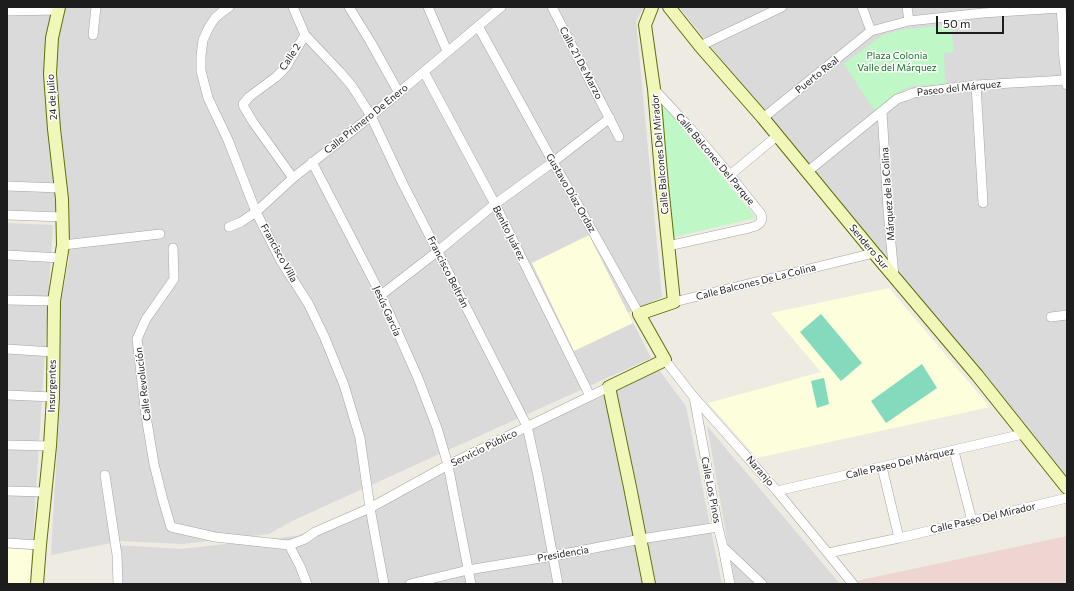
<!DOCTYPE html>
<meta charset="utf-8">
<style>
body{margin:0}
#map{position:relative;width:1074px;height:591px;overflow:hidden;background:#eeebe3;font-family:Commissioner,sans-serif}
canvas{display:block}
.frame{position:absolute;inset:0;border:8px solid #1d1d1d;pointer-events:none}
.scale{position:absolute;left:936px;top:16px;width:68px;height:18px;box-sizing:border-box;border:2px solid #1d1d1d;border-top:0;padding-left:5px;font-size:12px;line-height:14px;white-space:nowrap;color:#1d1d1d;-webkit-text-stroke:3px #fff;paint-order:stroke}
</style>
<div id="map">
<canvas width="1074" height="591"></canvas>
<div class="frame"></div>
<div class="scale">50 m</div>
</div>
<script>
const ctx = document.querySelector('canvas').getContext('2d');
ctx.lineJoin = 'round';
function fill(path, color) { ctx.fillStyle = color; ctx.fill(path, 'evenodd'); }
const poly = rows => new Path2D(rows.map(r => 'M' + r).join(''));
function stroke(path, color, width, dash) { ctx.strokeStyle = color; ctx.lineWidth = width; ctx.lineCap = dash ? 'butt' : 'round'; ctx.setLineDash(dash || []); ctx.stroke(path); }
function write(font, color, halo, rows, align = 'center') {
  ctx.font = font + ' Commissioner,sans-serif'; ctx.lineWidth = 3; ctx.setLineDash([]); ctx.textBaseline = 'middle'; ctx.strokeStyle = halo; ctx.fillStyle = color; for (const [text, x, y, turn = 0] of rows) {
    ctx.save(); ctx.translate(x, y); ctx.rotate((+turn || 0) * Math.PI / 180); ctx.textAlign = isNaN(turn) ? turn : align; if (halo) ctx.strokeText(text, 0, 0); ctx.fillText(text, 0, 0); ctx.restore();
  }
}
const residential = poly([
 [7,7,644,7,636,21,662,297,628,313,651,358,292,521,269,534,182,544,121,541,51,555,59,414,59,311,69,259,68,212,7,210],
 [679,7,1067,7,1067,490,1025,438],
 [7,223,53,225,30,584,7,584],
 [659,370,686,406,722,584,120,584,118,545,181,549,297,536],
 [707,426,840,584,735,584]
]);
const commercial = poly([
 [1067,536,1067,584,858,584,856,581]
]);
const education = poly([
 [589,235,633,323,574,351,532,263],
 [889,288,990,407,757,458,708,403,821,372,771,313],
 [7,548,32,550,30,584,7,584]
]);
const park = poly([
 [951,25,954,52,944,53,945,85,912,86,899,92,883,105,874,110,844,64,881,36,898,30],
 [662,103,756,218,674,237]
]);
const pitch = poly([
 [821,314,862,363,841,381,800,332],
 [922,364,937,388,886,423,871,401],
 [824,378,829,404,817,408,811,381]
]);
const street = poly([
 [229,7,222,12,215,18,209,27,203,40,201,56,201,71,208,98,228,140,256,212,281,261,308,303,324,336,344,385,360,438,370,508,384,584],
 [349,7,370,41,399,93],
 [428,7,447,51],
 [552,7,619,137],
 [862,7,871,31],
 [907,7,909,21],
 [1061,7,1063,35,1063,50,1067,85],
 [7,11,59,10],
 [478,26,553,162,578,205,639,314],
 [93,35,96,7],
 [305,35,340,72,352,86,371,116,403,184,527,426,538,476,558,584],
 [700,46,782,7],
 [424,72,495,204,590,396],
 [976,85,983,203],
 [654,89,690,128,730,175,761,214,762,219,760,223,756,226,749,228,668,246],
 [882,111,888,210,894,277],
 [763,118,871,31,909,21,983,13,1061,8],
 [312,162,381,295,418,378,437,428,448,465,471,584],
 [807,172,897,99,906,96,913,93,976,85,1066,80],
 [730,175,777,136],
 [293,178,253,122,244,107,243,104,249,97,276,77,286,67,305,35,293,7],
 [7,186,60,188],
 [7,215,63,217],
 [229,227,241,222,256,212,293,178,371,116,501,7],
 [63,245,160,234],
 [173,248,174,279,146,319,137,339,146,416,154,464,163,500,171,527,215,537,289,545],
 [7,255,61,258],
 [381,295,438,251,495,204,553,162,610,118],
 [7,300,54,301],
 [674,302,874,253],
 [1051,317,1067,315],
 [7,349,53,352],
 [665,360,693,396,777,491,853,584],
 [7,395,53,397],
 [694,397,718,527,723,547,730,584],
 [7,445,50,446],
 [954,451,972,521],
 [882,467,899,538],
 [105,475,117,555,118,584],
 [7,491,45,492],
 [777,491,1023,434],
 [7,543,40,545],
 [723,547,762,584],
 [828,553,899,538,1067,498],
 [307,584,300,566,289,545,305,539,315,532,370,508,448,465,609,387],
 [410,584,468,570,553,556,641,539,718,527]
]);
const secondary = poly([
 [669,7,700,46,763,118,874,253,977,375,1067,488],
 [37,584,40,545,50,446,53,397,54,301,63,245,62,199,54,129,50,74,52,38,59,7],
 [649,584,630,487,609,387,665,360,639,314,674,302,662,185,654,89,645,25,652,7]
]);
const parkNames = [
 ["Plaza Colonia",897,56],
 ["Valle del Márquez",897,68]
];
const streetNames = [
 ["Calle 2",290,57,-56],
 ["Calle 21 De Marzo",581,63,62],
 ["Puerto Real",817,75,-39],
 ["Paseo del Márquez",959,88,-6],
 ["24 de Julio",52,97,-94],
 ["Calle Primero De Enero",366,119,-39],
 ["Calle Balcones Del Mirador",660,154,-95],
 ["Calle Balcones Del Parque",715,159,50],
 ["Gustavo Díaz Ordaz",571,193,60],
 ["Márquez de la Colina",888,194,-94],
 ["Benito Juárez",509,233,63],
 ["Sendero Sur",869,247,50],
 ["Francisco Villa",279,253,61],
 ["Francisco Beltrán",448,272,63],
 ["Calle Balcones De La Colina",756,282,-14],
 ["Jesús García",387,311,66],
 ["Calle Revolución",143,384,-97],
 ["Insurgentes",52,386,-89],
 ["Servicio Público",484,448,-26],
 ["Calle Paseo Del Márquez",900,463,-13],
 ["Naranjo",760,471,49],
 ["Calle Los Pinos",711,490,79],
 ["Calle Paseo Del Mirador",983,518,-13],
 ["Presidencia",563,554,-10]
];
fill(residential, '#dbdada');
fill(commercial, '#eed5d2');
fill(education, '#fcfedc');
fill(park, '#c0f7c7');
fill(pitch, '#83dabd');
stroke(street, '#a4a4a4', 10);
stroke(secondary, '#5f6f09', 14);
stroke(street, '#fff', 9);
stroke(secondary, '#f1f7b8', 12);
write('10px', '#0f761d', '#fff', parkNames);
write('10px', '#1d1d1d', '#fff', streetNames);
</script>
